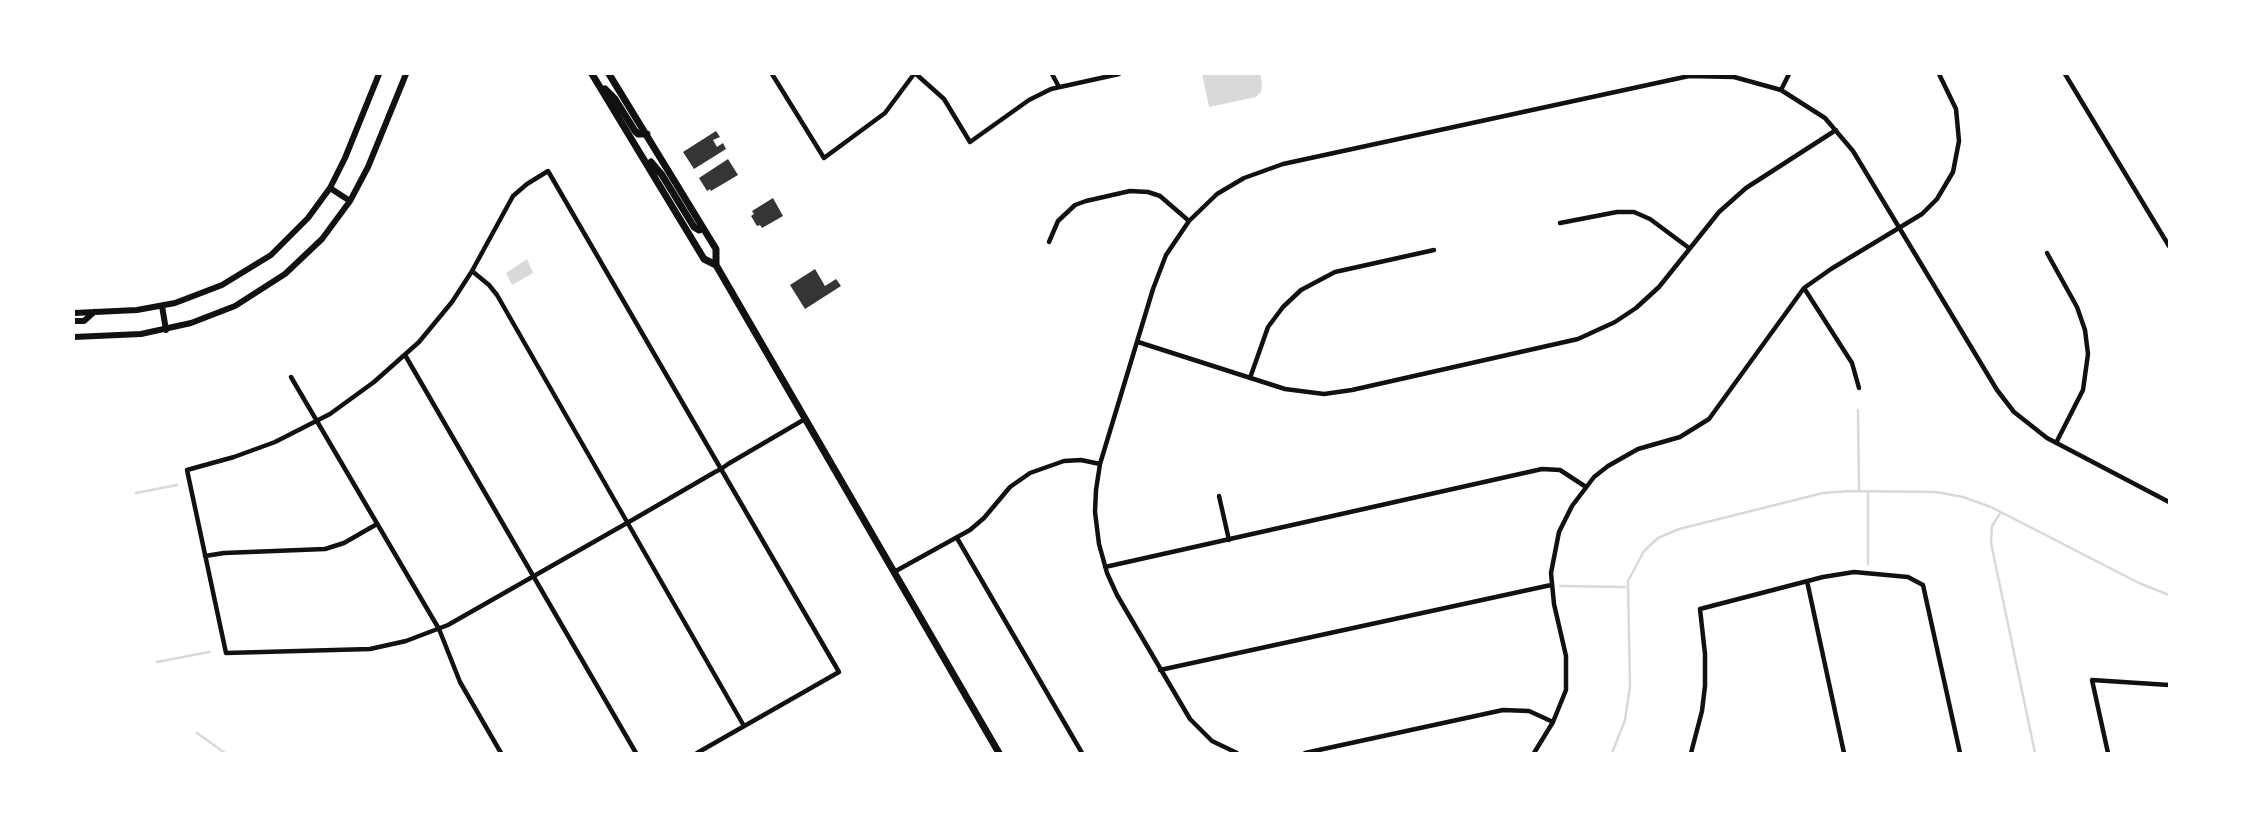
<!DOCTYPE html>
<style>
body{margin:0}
#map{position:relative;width:2243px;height:827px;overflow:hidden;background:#fff;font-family:Literata,serif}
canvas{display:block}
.frame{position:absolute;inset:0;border:75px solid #fff;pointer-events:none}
</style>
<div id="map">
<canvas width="2243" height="827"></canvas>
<div class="frame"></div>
</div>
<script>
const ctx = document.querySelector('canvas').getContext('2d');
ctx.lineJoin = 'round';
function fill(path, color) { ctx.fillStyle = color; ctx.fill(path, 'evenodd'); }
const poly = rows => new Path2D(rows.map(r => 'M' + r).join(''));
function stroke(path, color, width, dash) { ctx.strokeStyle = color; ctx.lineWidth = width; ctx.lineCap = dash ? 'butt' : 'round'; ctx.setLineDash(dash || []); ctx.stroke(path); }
const water = poly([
 [1202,74,1260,74,1262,84,1261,92,1256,97,1209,107],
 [527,259,533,273,512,285,506,273]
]);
const stream = poly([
 [1858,410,1859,491],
 [1868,491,1868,564],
 [136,493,177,485],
 [2001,512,1992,526,1991,543,2035,753],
 [1560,586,1625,587],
 [157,662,209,652],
 [197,733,225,753],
 [1612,753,1625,720,1630,686,1628,581,1644,551,1658,538,1679,529,1823,493,1851,491,1936,492,1963,497,1991,507,2139,583,2169,595]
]);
const building = poly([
 [716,131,720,137,713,140,717,147,723,143,726,149,694,169,683,152],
 [728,159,738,175,711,191,710,189,707,191,699,178],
 [773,198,783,216,762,228,760,225,757,226,751,216,754,214,752,211],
 [815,269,825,286,836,279,841,286,805,309,790,285]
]);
const minor = poly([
 [772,74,824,158,885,113,914,74],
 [916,74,944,99,970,142,1029,100,1051,89,1119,74],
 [1052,74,1059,87],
 [2065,74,2169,246],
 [1781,90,1789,74],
 [1560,223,1617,212,1634,212,1650,219,1689,248],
 [1049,242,1058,221,1075,205,1086,201,1130,191,1148,192,1160,196,1189,221],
 [2047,253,2077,307,2085,330,2088,354,2083,390,2056,443],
 [472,271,489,285,497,295,744,726],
 [1804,288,1852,363,1859,388],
 [1138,342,1285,389,1324,394,1352,390,1578,339,1615,322,1636,308,1659,287,1719,212,1746,188,1836,130],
 [405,355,636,753],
 [291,377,439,629,460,682,501,753],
 [1250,378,1268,327,1283,307,1301,290,1335,272,1434,250],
 [1219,496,1229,540],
 [957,538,1082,753],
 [205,556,224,553,325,549,344,543,377,524],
 [1105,567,1542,469,1560,470,1586,487],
 [894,572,970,530,984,518,1010,487,1030,473,1064,461,1081,460,1100,464],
 [1807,581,1844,753],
 [1160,670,1551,585],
 [697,753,839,672,721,469,548,171,527,184,513,196,472,271,452,302,419,342,374,382,330,414,275,442,234,457,187,470,226,653,370,649,406,641,448,625,634,519,715,472,721,469,728,464,805,419],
 [1237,753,1212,741,1190,719,1117,595,1107,573,1099,544,1095,512,1096,490,1100,464,1153,289,1166,255,1189,221,1217,194,1244,178,1283,164,1689,76,1734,77,1781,90,1825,118,1853,151,1997,390,2014,412,2047,438,2169,502],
 [1305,753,1503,710,1529,711,1553,722],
 [1534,753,1553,722,1566,690,1566,656,1554,604,1551,573,1559,532,1572,506,1594,477,1608,466,1638,449,1680,437,1709,419,1804,288,1831,269,1922,214,1937,199,1953,172,1959,141,1956,109,1939,74],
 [1691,753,1702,711,1705,686,1705,654,1700,609,1823,577,1854,572,1908,577,1923,585,1960,753],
 [2108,753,2092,680,2169,685]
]);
const secondary = poly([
 [330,188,350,201],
 [162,306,166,330],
 [74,313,137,310,175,303,222,285,271,255,308,218,330,188,345,158,379,74],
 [74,321,84,321,94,312],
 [74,337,141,334,191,323,235,306,285,274,322,239,350,201,368,167,406,74]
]);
const primary = poly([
 [592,74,704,259,716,265],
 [609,74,716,249,716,265,999,753],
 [605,89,615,99,635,131,638,134,647,134],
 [651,162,662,175,694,227,699,230,703,228]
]);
fill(water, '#d9d9d9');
stroke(stream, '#d9d9d9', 2.5);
fill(building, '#353535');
stroke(minor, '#111', 4.5);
stroke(secondary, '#111', 6);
stroke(primary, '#111', 7);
</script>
